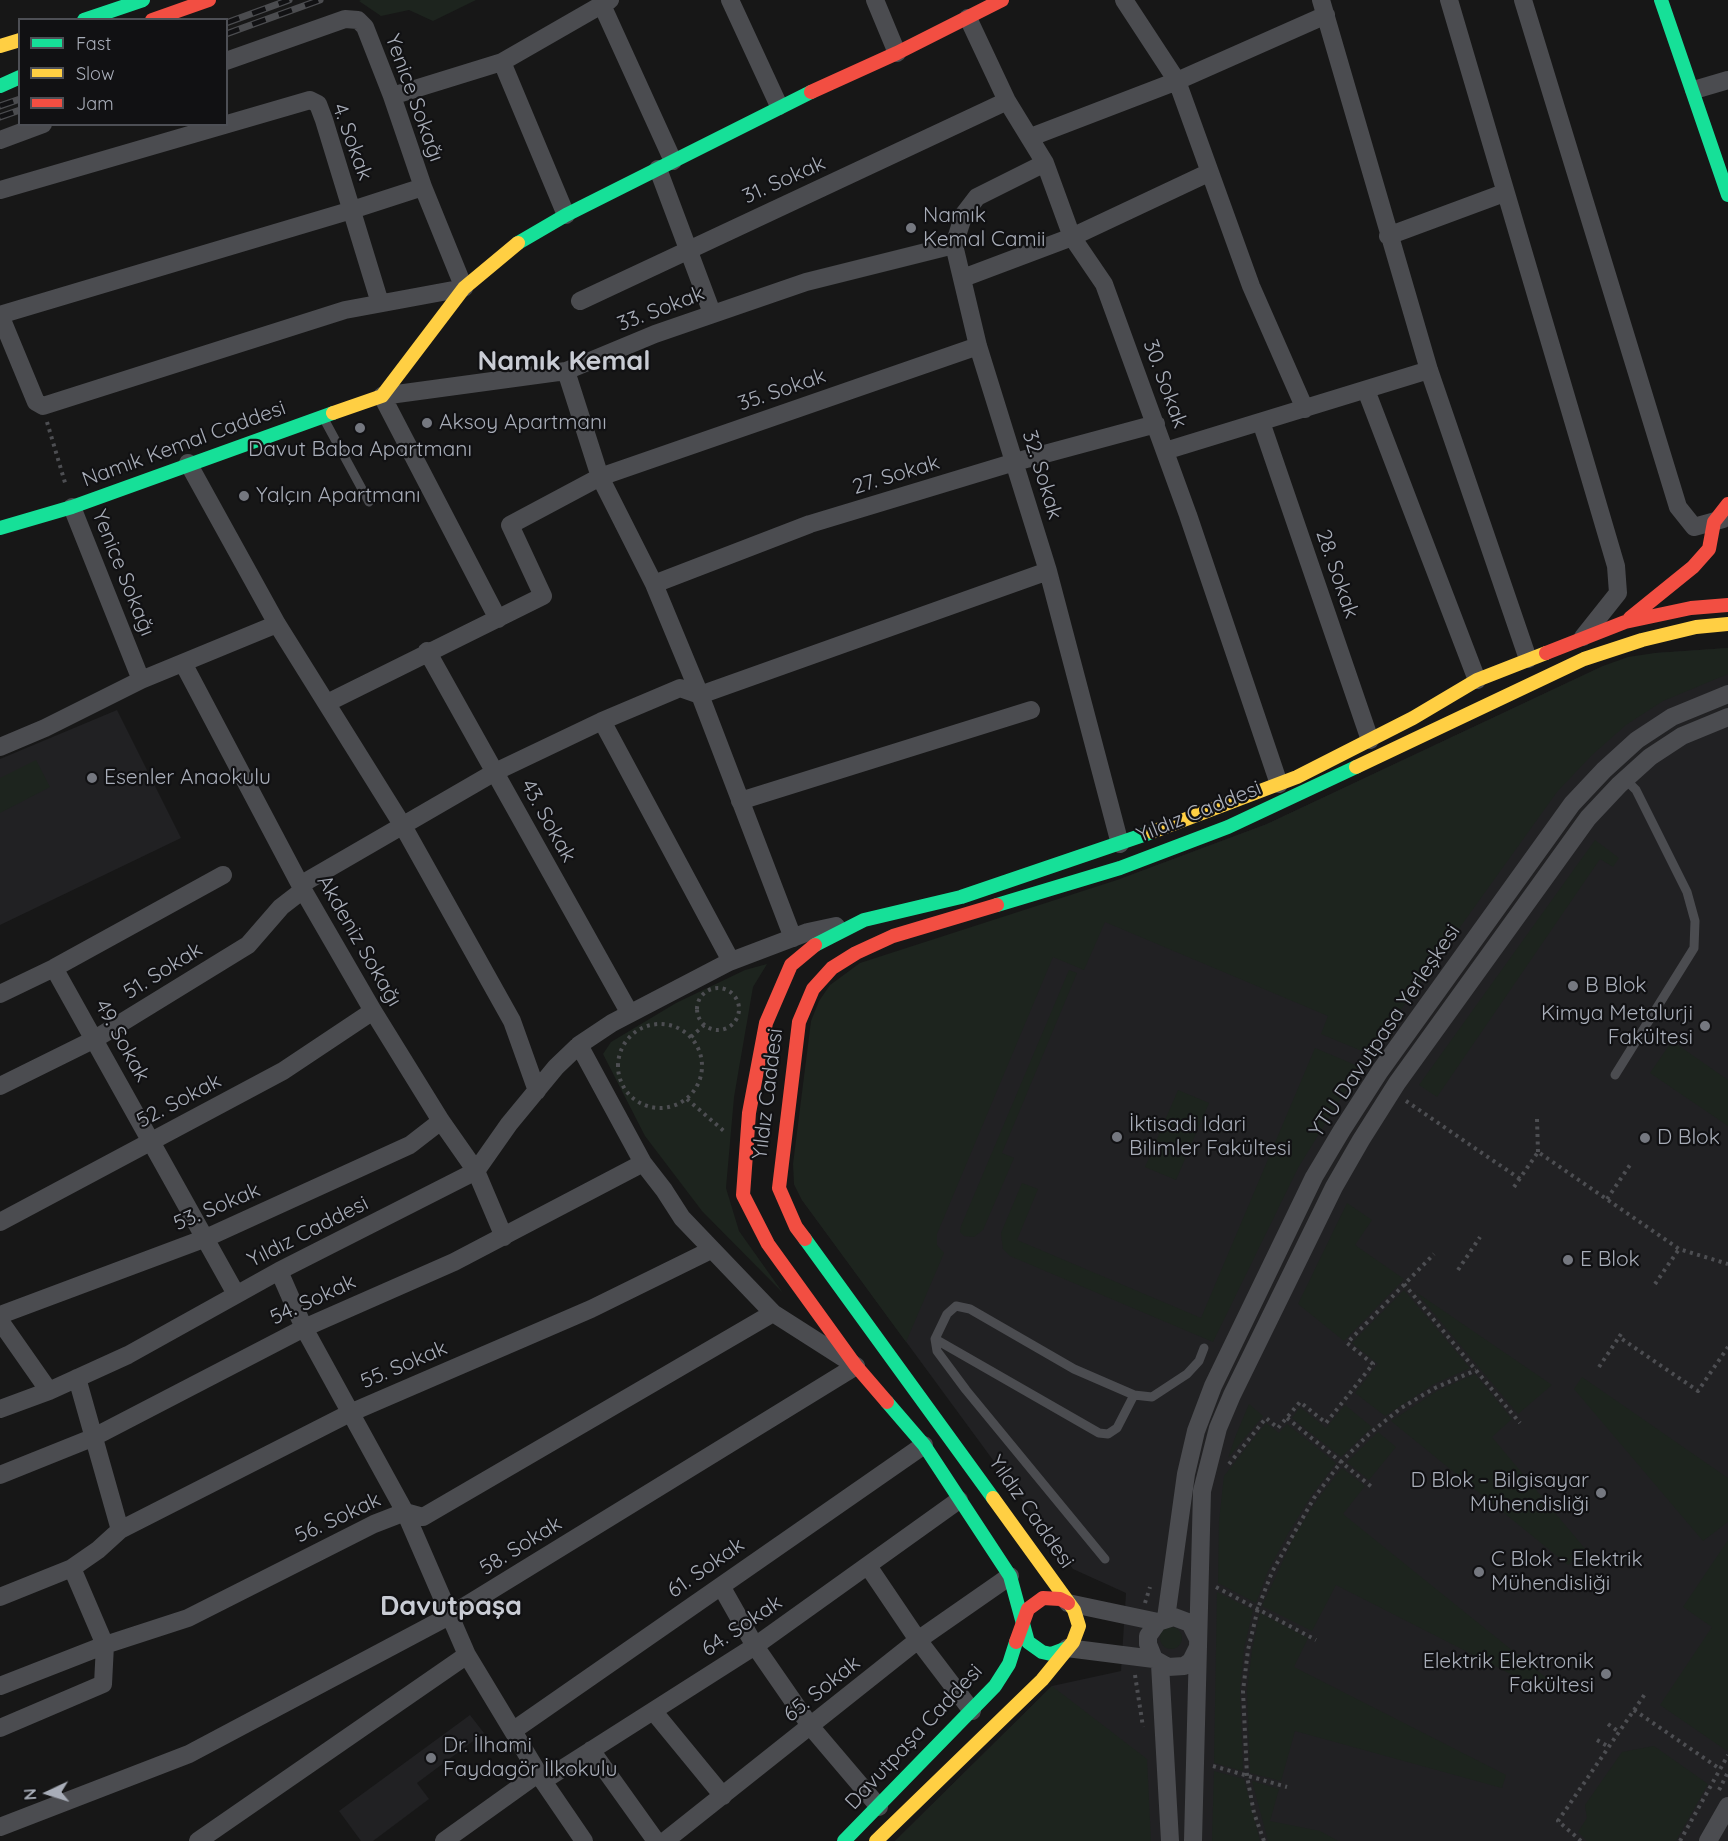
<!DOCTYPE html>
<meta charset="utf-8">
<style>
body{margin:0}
#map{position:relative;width:1728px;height:1841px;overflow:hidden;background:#171717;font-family:Quicksand,sans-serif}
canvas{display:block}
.legend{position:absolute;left:18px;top:18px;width:210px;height:108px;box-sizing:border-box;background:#111113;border:2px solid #4d4f55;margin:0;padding:8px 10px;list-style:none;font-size:18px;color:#a8adb8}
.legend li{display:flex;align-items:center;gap:12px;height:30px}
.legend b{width:30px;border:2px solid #4d4f55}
.north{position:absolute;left:18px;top:1763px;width:60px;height:60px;-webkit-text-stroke:4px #111113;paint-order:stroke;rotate:266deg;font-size:16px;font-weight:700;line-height:24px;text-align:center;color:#a8adb8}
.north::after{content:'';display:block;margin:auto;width:21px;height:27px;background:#a8adb8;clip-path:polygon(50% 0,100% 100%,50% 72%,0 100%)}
</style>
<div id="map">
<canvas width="1728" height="1841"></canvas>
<ul class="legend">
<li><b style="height:8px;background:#16e098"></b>Fast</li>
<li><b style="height:8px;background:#ffcf43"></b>Slow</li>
<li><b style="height:8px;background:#f24e42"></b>Jam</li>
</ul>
<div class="north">N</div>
</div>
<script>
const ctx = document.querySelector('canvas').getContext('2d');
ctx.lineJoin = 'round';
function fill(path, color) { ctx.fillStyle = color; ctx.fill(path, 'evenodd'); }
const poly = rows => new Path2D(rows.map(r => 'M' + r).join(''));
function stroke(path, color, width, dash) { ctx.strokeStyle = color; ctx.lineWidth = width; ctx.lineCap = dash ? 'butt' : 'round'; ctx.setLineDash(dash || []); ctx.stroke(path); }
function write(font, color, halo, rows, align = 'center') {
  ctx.font = font + ' Quicksand,sans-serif'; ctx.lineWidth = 4.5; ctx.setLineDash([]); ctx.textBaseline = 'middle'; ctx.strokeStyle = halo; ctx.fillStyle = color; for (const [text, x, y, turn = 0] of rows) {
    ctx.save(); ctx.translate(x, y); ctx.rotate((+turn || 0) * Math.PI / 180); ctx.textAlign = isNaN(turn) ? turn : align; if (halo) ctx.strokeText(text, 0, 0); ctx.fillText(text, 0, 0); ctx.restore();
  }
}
const built = poly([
 [1728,648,1728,1841,895,1841,1052,1686,1121,1671,1126,1593,1073,1569,802,1200,794,1184,1120,879,1267,824,1603,666,1655,653],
 [117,710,181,838,0,925,0,759],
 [470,1715,484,1733,417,1783,429,1799,373,1841,361,1841,339,1811]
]);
const green = poly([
 [361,0,476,0,433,21,409,10,381,16,359,1],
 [1728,648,1728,674,1663,701,1626,725,1591,756,1557,792,1369,1054,1321,1034,1328,1016,1105,922,1084,970,1053,957,937,1234,937,1245,944,1253,906,1342,802,1200,794,1184,793,1164,811,1021,819,1001,830,985,860,963,1120,879,1267,824,1603,666,1628,657,1655,653],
 [36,760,50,787,0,813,0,778],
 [1595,840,1619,858,1613,867,1600,859,1437,1097,1419,1085],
 [767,964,753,987,734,1097,726,1188,739,1231,783,1293,702,1211,645,1136,603,1054,611,1042,676,1003,745,970],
 [1069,970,1077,973,1002,1153,1014,1158,983,1230,974,1237,964,1236,960,1232,961,1226],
 [1672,1041,1728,1080,1728,1126,1650,1073],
 [1315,1048,1360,1067,1298,1168,1213,1342,1010,1256,1003,1249,1001,1233,1022,1183,1038,1189,1017,1240,1201,1318],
 [1178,1090,1209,1103,1176,1180,1145,1167],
 [1347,1203,1372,1220,1355,1245,1404,1279,1344,1341,1298,1304],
 [1404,1290,1470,1368,1434,1384,1385,1416,1355,1393,1378,1364,1352,1343],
 [1416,1292,1552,1385,1518,1414],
 [1475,1374,1512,1419,1492,1437,1586,1550,1568,1565,1391,1421,1437,1391],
 [1582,1377,1728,1478,1728,1522,1703,1541,1574,1389],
 [1249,1404,1263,1416,1228,1458,1236,1435],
 [1345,1405,1372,1427,1341,1457,1292,1418,1300,1407,1326,1428],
 [1266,1423,1279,1433,1287,1424,1336,1463,1311,1496,1289,1532,1268,1571,1256,1603,1218,1583,1219,1521,1224,1476],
 [1378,1432,1396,1447,1369,1480,1347,1462],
 [1342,1468,1365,1486,1343,1514,1554,1684,1548,1693,1336,1585,1312,1631,1262,1606,1295,1535,1317,1500],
 [1728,1540,1728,1748,1727,1751,1660,1705,1712,1627,1683,1607],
 [1217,1592,1253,1610,1244,1649,1240,1690,1243,1771,1214,1763],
 [1260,1613,1308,1638,1294,1667,1506,1775,1502,1788,1295,1731,1281,1781,1250,1773,1247,1691,1252,1650],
 '1160 1638a11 11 0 1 1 22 0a11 11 0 1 1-22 0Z',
 [1052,1686,1147,1759,1151,1841,895,1841],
 [1654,1746,1708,1784,1676,1841,1587,1841,1578,1832,1587,1818,1585,1805,1622,1752],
 [1214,1771,1244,1779,1260,1841,1212,1841],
 [1252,1781,1279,1789,1270,1821,1320,1831,1338,1841,1268,1841]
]);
const path = poly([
 [47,422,66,486],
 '697 1009a21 21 0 1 1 42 0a21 21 0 1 1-42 0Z',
 '618 1066a42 42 0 1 1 84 0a42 42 0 1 1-84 0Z',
 [691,1037,704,1025],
 [687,1099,725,1132],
 [1406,1101,1520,1179],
 [1537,1119,1538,1152],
 [1514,1187,1538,1152,1679,1249,1728,1264],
 [1607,1199,1630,1165],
 [1458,1270,1480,1237],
 [1404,1284,1520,1423],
 [1655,1284,1679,1249],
 [1621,1334,1619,1337,1698,1391,1728,1347],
 [1599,1367,1619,1337],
 [1287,1418,1373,1488],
 [1229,1464,1266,1418,1278,1428,1300,1402,1326,1423,1373,1364,1347,1343,1434,1254],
 [1216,1587,1316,1640],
 [1145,1603,1150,1587],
 [1135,1675,1143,1727],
 [1634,1710,1720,1769],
 [1608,1724,1619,1732],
 [1597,1740,1609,1747],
 [1213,1766,1287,1787],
 [1719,1790,1728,1772],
 [1264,1841,1254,1813,1247,1776,1243,1691,1248,1650,1258,1608,1272,1572,1314,1498,1341,1462,1369,1434,1401,1408,1435,1388,1476,1370],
 [1581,1841,1558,1821,1645,1694],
 [1680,1841,1728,1755]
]);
const lane = poly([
 [324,419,369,502],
 [1615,1075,1694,948,1695,921,1687,892,1636,790,1625,779],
 [935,1339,1099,1433,1108,1434,1117,1428,1134,1395],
 [1105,1559,966,1390,937,1351,935,1339,947,1314,956,1306,970,1309,1074,1369,1134,1395,1152,1397,1187,1374,1199,1361,1204,1348]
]);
const street = poly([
 [730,0,779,106],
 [875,0,897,53],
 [1124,0,1177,81,1251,286,1305,409],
 [1321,0,1429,370,1528,659],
 [1449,0,1616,566,1618,593,1583,637],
 [1523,0,1678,507,1694,527,1723,519],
 [602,5,673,161],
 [968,18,1007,101,1045,163,1072,237,1104,284,1188,515,1279,784],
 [502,62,566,215],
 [1694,90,1728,80],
 [392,96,502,62,610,0],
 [1031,137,1177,81,1326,15],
 [0,140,43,124],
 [1045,163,977,197,964,214,954,245,978,346,1048,571,1120,844],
 [658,169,712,313],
 [0,190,310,100,318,104,324,120,380,303],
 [1388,236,1504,193],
 [963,278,1072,237,1208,173],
 [580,301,1007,101],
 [0,315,36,402,43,406,345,310,464,288,423,187,392,96,365,27,358,20,345,19,226,61],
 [0,315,352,210,423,187],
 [566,371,600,477,654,584,700,695,793,938],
 [1366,390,1477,680],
 [1261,422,1370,740],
 [1165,451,1429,370],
 [188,463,277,624,403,826,512,1021,537,1091],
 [72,507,141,680],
 [654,584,810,524,1015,462,1156,424],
 [498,619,382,396,566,371,655,334,806,282,954,245],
 [427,651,629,1012],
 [183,663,303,890,373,1011,441,1121,476,1171,504,1237],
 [327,703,543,596,510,525,600,477,978,346],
 [602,721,731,961],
 [0,747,45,728,141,680,277,624],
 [740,801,1031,710],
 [300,885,495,772,602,721,680,688,700,695,1048,571],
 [54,968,236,1294],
 [0,994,54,968,223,875],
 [0,1086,95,1039,248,945,281,907,303,890],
 [0,1222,283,1071,373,1011],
 [279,1271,304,1328,405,1512,467,1655,543,1781,584,1841],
 [0,1315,206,1238,410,1145,441,1121],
 [0,1321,49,1391],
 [77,1378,120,1530],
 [0,1409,49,1391,128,1355,279,1271,476,1171,509,1124,556,1067,579,1045,612,1023,729,962,808,932,836,926],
 [0,1475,92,1438,304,1328,454,1262,643,1163],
 [868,1566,918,1640,972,1711],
 [721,1586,755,1646,811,1727,879,1807],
 [0,1597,72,1568,98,1550,120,1530,350,1413,591,1309,711,1250],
 [1068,1603,1158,1622],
 [1166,1618,1186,1474,1196,1431,1213,1386,1314,1177,1342,1130,1380,1071,1572,804,1604,770,1637,740,1672,717,1728,694],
 [1198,1647,1191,1661,1184,1666,1168,1667,1154,1659,1148,1644,1148,1636,1158,1622,1174,1617,1190,1623,1198,1639],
 [1067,1648,1154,1659],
 [1160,1664,1170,1841],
 [0,1686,105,1645,188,1618,374,1524,405,1512,423,1517,773,1313],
 [654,1712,723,1796],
 [0,1728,103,1684,105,1645,72,1568],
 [514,1730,924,1445],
 [591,1750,656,1841],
 [543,1781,755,1646,959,1500],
 [0,1827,189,1754,449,1616,856,1366,773,1313,682,1218,664,1190,643,1163,579,1045],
 [198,1841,467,1655],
 [444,1841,539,1773],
 [665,1841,918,1640,1010,1576],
 [1193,1841,1202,1491,1218,1428,1232,1395,1334,1187,1361,1140,1397,1083,1588,818,1619,785,1650,757,1682,736,1728,717],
 [1708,1841,1728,1806]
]);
const fast = poly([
 [1661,0,1728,195],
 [84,20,143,0],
 [0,86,20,77],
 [518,243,566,215,811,92],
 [0,528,72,507,333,413],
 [997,905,1120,868,1228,827,1356,767],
 [815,945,864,920,961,897,1152,832],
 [805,1239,993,1498],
 [887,1402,924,1445,1010,1576,1028,1642,1042,1652,1051,1654,1067,1648],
 [844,1841,995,1686,1009,1664,1016,1642]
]);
const slow = poly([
 [0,46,20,40],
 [333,413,382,396,464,288,518,243],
 [1356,767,1584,659,1642,640,1696,627,1728,624],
 [1152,832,1297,777,1413,718,1477,680,1546,653],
 [876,1841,1042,1680,1073,1642,1079,1626,1074,1610,993,1498]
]);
const jam = poly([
 [152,20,209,0],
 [811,92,897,53,1002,0],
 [1630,618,1693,567,1709,549,1714,522,1728,504],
 [1546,653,1625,622,1691,608,1728,605],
 [815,945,791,965,766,1023,749,1113,743,1195,768,1244,856,1366,887,1402],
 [805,1239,796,1227,779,1188,799,1022,813,989,832,968,856,953,893,936,997,905],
 [1016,1642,1028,1609,1043,1598,1060,1599,1068,1603]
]);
const rail = poly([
 [226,23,289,0],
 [226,34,320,0],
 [0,106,20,99],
 [0,117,20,110]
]);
const markers = [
 [911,228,6,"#757880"],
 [427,423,6,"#757880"],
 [360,428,6,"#757880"],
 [244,496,6,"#757880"],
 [92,778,6,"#757880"],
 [1573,986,6,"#757880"],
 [1705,1026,6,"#757880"],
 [1117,1137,6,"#757880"],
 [1645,1138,6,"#757880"],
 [1568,1260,6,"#757880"],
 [1601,1493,6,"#757880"],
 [1479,1572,6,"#757880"],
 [1606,1674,6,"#757880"],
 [431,1758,6,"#757880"]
];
const streetNames = [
 ["Yenice Sokağı",414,98,70],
 ["4. Sokak",352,142,70],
 ["31. Sokak",784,180,-24],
 ["33. Sokak",661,309,-21],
 ["30. Sokak",1165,384,70],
 ["35. Sokak",782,390,-19],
 ["Namık Kemal Caddesi",184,444,-20],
 ["27. Sokak",896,475,-17],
 ["32. Sokak",1042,475,73],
 ["Yenice Sokağı",123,573,68],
 ["28. Sokak",1337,574,71],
 ["Yıldız Caddesi",1199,812,-22],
 ["43. Sokak",548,821,61],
 ["Akdeniz Sokağı",359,941,60],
 ["51. Sokak",163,971,-32],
 ["YTU Davutpasa Yerleşkesi",1385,1031,-56],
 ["49. Sokak",122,1041,61],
 ["Yıldız Caddesi",768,1094,-83],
 ["52. Sokak",179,1101,-28],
 ["53. Sokak",217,1207,-23],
 ["Yıldız Caddesi",308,1232,-27],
 ["54. Sokak",313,1300,-25],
 ["55. Sokak",404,1365,-23],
 ["Yıldız Caddesi",1031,1512,55],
 ["56. Sokak",338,1518,-25],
 ["58. Sokak",521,1546,-32],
 ["61. Sokak",706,1568,-35],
 ["64. Sokak",742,1626,-34],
 ["65. Sokak",822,1689,-39],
 ["Davutpaşa Caddesi",914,1737,-47]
];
const poiNames = [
 ["Namık",923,216],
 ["Kemal Camii",923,240],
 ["Aksoy Apartmanı",439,423],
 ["Davut Baba Apartmanı",360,450,"center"],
 ["Yalçın Apartmanı",256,496],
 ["Esenler Anaokulu",104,778],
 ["B Blok",1585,986],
 ["Kimya Metalurji",1693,1014,"right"],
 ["Fakültesi",1693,1038,"right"],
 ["İktisadi Idari",1129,1125],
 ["Bilimler Fakültesi",1129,1149],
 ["D Blok",1657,1138],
 ["E Blok",1580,1260],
 ["D Blok - Bilgisayar",1589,1481,"right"],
 ["Mühendisliği",1589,1505,"right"],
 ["C Blok - Elektrik",1491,1560],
 ["Mühendisliği",1491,1584],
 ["Elektrik Elektronik",1594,1662,"right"],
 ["Fakültesi",1594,1686,"right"],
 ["Dr. İlhami",443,1746],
 ["Faydagör İlkokulu",443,1770]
];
const districtNames = [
 ["Namık Kemal",564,362],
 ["Davutpaşa",451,1607]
];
fill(built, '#212123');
fill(green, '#1d241e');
stroke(path, '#4d4e52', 4, [3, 4.5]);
stroke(lane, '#4b4c50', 9);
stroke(street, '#4b4c50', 18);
stroke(fast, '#16e098', 14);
stroke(slow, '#ffcf43', 14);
stroke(jam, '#f24e42', 14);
stroke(rail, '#4b4c4f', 7);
stroke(rail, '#111113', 4.5, [14]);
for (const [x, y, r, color] of markers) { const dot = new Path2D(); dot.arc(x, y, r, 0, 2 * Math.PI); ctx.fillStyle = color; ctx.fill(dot); stroke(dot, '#111113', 2); }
write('21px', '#a8adb8', '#111113', streetNames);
write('21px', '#a8adb8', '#111113', poiNames, 'left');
write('bold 27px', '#c9ccd4', '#111113', districtNames);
</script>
